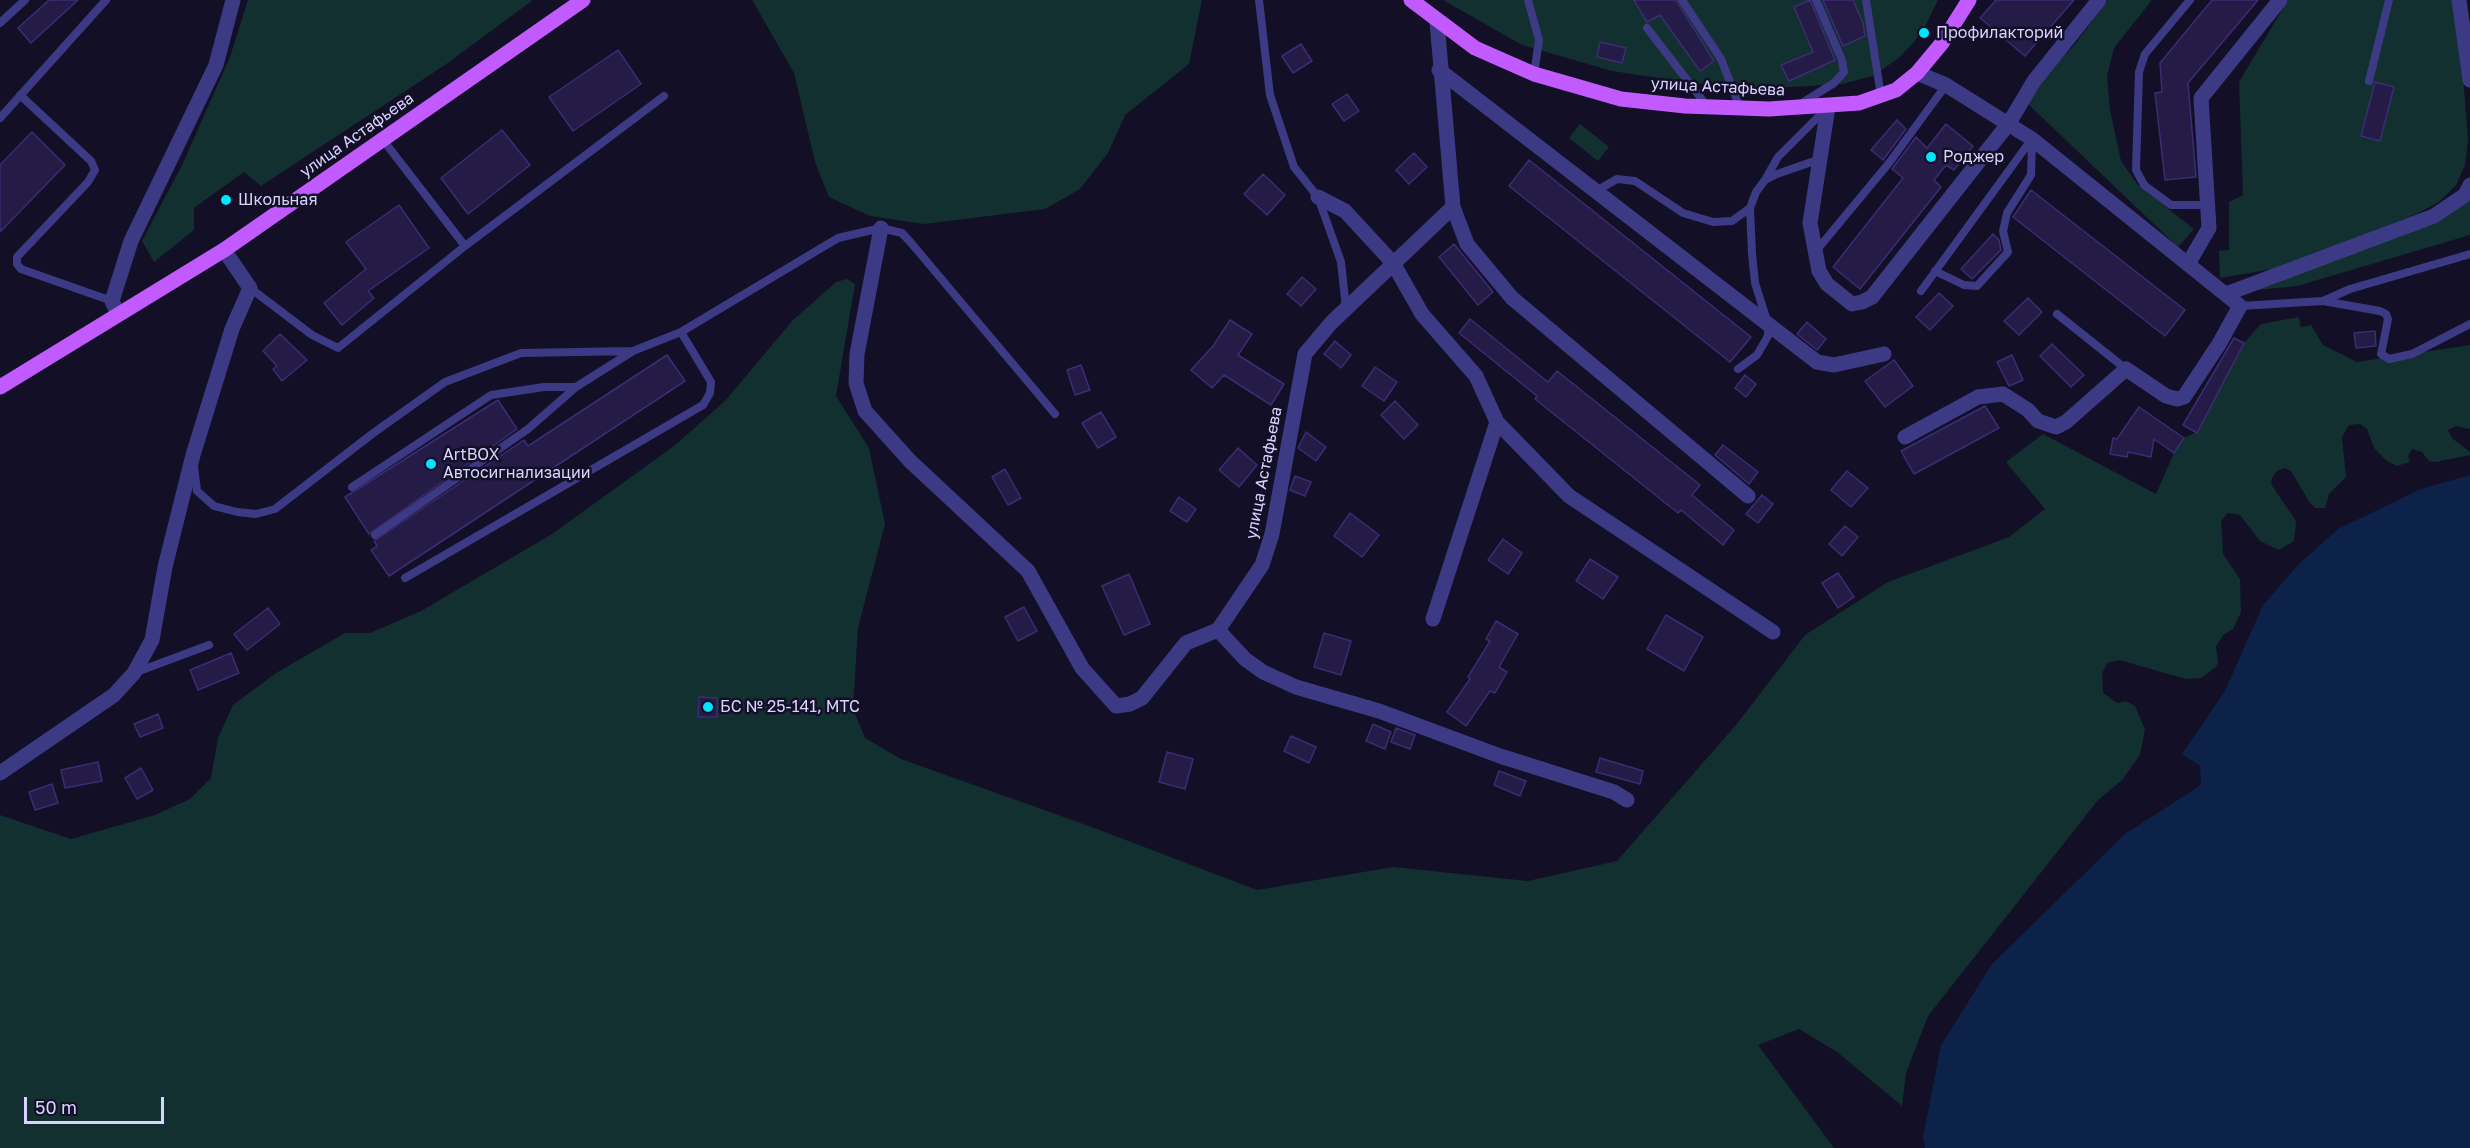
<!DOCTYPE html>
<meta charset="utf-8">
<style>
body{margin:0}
#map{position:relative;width:2470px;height:1148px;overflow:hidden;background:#130f26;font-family:"Golos Text",sans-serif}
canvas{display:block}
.scale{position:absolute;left:24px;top:1097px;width:140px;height:27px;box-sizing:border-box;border:3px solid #d9d4ff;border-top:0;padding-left:8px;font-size:18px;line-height:21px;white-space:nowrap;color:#d9d4ff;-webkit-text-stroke:4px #130f26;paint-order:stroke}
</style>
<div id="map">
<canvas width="2470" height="1148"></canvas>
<div class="scale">50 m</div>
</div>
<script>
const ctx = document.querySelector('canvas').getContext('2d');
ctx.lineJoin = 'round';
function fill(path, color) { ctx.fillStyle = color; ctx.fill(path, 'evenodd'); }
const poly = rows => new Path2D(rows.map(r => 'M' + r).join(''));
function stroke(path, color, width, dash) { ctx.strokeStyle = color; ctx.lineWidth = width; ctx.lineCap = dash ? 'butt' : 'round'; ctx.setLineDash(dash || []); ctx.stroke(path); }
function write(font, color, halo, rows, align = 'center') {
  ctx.font = font + ' "Golos Text",sans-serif'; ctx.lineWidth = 5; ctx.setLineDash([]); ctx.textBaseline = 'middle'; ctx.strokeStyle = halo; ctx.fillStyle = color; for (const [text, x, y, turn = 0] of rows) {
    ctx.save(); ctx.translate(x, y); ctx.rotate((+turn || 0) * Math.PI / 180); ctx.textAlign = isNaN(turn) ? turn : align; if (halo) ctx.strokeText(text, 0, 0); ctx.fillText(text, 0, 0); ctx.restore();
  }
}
const green = poly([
 [248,0,533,0,445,65,261,186,244,172,194,208,194,230,154,262,142,241,183,163,230,57],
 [752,0,1202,0,1189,64,1125,115,1108,153,1080,189,1045,209,924,224,870,216,829,197,815,162,794,73],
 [1443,0,1938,0,1924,29,1913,43,1900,57,1873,76,1842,84,1773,88,1707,85,1612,71,1522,45],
 [2108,0,2152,0,2114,48,2107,76,2110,110,2121,161,2138,185,2194,229,2178,247,2027,103,2041,81,2076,43],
 [2288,0,2457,0,2468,139,2465,165,2456,185,2439,202,2414,215,2285,267,2220,278,2219,251,2229,250,2229,202,2243,195,2239,82],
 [1580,124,1609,147,1598,161,1569,138],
 [2470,197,2470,235,2297,286,2247,291],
 [847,279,855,284,836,396,869,448,885,524,858,628,853,709,865,738,901,759,1089,826,1257,890,1393,867,1528,881,1617,861,1736,725,1805,635,1888,582,2009,537,2045,509,2006,462,2043,434,2156,494,2174,453,2184,438,2197,432,2244,343,2261,324,2299,317,2301,327,2311,325,2323,345,2357,362,2470,345,2470,429,2456,426,2448,430,2452,438,2470,452,2470,455,2435,462,2429,461,2422,452,2412,449,2408,456,2410,462,2397,466,2387,461,2374,448,2367,429,2360,424,2349,425,2342,437,2346,477,2329,494,2325,508,2315,508,2310,503,2291,471,2285,468,2277,471,2272,478,2271,484,2296,521,2294,541,2279,550,2260,541,2240,515,2228,513,2221,521,2223,554,2240,579,2241,612,2233,629,2223,635,2216,646,2218,663,2215,668,2201,678,2186,679,2119,660,2107,663,2102,674,2103,693,2117,703,2126,701,2135,706,2145,730,2140,755,2122,780,2098,800,1928,1016,1906,1073,1902,1106,1837,1052,1799,1029,1758,1045,1834,1148,0,1148,0,815,71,839,155,815,190,799,211,778,218,738,233,705,276,673,345,633,370,633,421,611,552,534,674,446,725,401,793,320,836,282]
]);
const water = poly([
 [2470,475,2470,1148,1925,1148,1923,1137,1941,1045,1992,964,2125,834,2201,785,2200,766,2182,754,2225,691,2263,605,2298,565,2338,529,2421,489]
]);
const building = poly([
 [49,0,78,0,31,43,18,28,49,0],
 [1634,0,1676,0,1714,61,1700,71,1660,15,1647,22,1634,0],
 [1810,0,1835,60,1789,81,1781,65,1813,52,1794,7,1810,0],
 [1823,0,1853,0,1863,23,1865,36,1843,46,1823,0],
 [1996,0,2074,0,2025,56,1980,18,1996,0],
 [2212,0,2258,0,2188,83,2196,177,2165,180,2155,93,2162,92,2160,63,2212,0],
 [1600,42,1626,48,1622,63,1597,57,1600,42],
 [1301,44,1312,61,1293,73,1282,56,1301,44],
 [618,50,641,84,573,131,549,97,618,50],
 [2375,82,2394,87,2380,141,2361,136,2375,82],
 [1347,94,1359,111,1344,121,1332,104,1347,94],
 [1897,120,1906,129,1883,160,1871,150,1897,120],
 [1946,124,1973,146,1954,170,1946,165,1934,180,1941,187,1860,289,1833,267,1903,178,1892,169,1916,137,1927,148,1946,124],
 [502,130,530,165,468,214,441,178,502,130],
 [32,132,65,165,0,232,0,165,32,132],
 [1414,153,1427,167,1409,184,1396,170,1414,153],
 [1529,160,1751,337,1730,362,1509,186,1529,160],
 [1263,174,1285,195,1267,215,1244,194,1263,174],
 [2031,190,2185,310,2165,336,2013,217,2031,190],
 [399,205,429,248,368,291,374,298,342,325,324,303,366,269,346,242,399,205],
 [1993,234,1999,240,2001,250,1972,279,1961,269,1993,234],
 [1454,244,1493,292,1478,305,1439,257,1454,244],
 [1302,277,1316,289,1301,306,1287,294,1302,277],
 [1939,293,1953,306,1930,330,1916,317,1939,293],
 [2028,298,2042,312,2019,335,2004,321,2028,298],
 [1470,319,1548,382,1557,371,1700,485,1692,495,1734,530,1723,545,1681,510,1678,513,1535,399,1537,396,1459,333,1470,319],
 [1230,320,1252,334,1238,355,1284,384,1271,405,1224,375,1212,388,1191,370,1213,346,1230,320],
 [1807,322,1826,339,1817,350,1797,334,1807,322],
 [2375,331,2376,346,2356,348,2354,333,2375,331],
 [280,334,307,360,282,381,273,369,277,366,263,351,280,334],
 [2234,338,2244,343,2197,433,2183,425,2234,338],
 [1335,341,1351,355,1341,368,1324,354,1335,341],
 [2052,344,2084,375,2071,387,2040,356,2052,344],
 [667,355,685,381,389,576,371,550,377,546,374,541,524,440,528,446,667,355],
 [2012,355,2023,380,2009,386,1997,362,2012,355],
 [1894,360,1913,386,1885,407,1865,381,1894,360],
 [1081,365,1090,390,1075,395,1067,370,1081,365],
 [1375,367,1397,382,1384,401,1362,386,1375,367],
 [1745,375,1756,384,1746,397,1735,388,1745,375],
 [498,400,517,429,369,534,345,497,498,400],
 [1395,401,1418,425,1404,439,1381,415,1395,401],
 [1985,406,1999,428,1914,474,1901,451,1985,406],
 [2139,407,2184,438,2174,453,2154,439,2151,457,2128,452,2127,457,2110,454,2113,438,2117,439,2139,407],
 [1101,412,1116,437,1098,448,1082,423,1101,412],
 [1306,432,1326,447,1316,461,1298,448,1306,432],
 [1723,445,1758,472,1749,484,1715,455,1723,445],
 [1238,448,1257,465,1239,487,1219,470,1238,448],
 [1005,469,1021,498,1008,505,992,477,1005,469],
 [1847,471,1868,488,1851,507,1831,490,1847,471],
 [1295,476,1311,482,1305,496,1290,490,1295,476],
 [1762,495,1773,504,1758,523,1746,514,1762,495],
 [1179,497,1196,509,1187,522,1170,511,1179,497],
 [1350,513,1379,535,1362,557,1334,536,1350,513],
 [1845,526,1858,537,1842,556,1829,544,1845,526],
 [1503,539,1522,553,1508,574,1488,560,1503,539],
 [1590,559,1618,577,1603,599,1576,581,1590,559],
 [1838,573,1854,597,1838,608,1822,583,1838,573],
 [1129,574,1150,624,1124,635,1102,586,1129,574],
 [1024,607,1037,631,1018,641,1005,617,1024,607],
 [268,608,280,624,247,650,234,634,268,608],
 [1666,615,1703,637,1684,671,1647,649,1666,615],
 [1496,621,1518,634,1499,667,1507,672,1495,693,1490,691,1466,726,1447,712,1470,679,1468,677,1490,641,1486,639,1496,621],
 [1324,633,1351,641,1341,675,1314,667,1324,633],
 [231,653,239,673,198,690,190,670,231,653],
 [699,697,717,698,717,717,698,717,699,697],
 [158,714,163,728,140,737,134,724,158,714],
 [1373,724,1391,732,1385,749,1366,741,1373,724],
 [1396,728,1415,735,1410,749,1391,742,1396,728],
 [1291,736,1316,747,1309,763,1284,751,1291,736],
 [1167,752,1193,759,1185,789,1159,782,1167,752],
 [1600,758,1643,771,1640,784,1596,772,1600,758],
 [98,762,102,781,65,788,61,770,98,762],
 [141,768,153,790,137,799,125,778,141,768],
 [1499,771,1526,781,1520,796,1494,785,1499,771],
 [52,784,58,803,35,810,29,792,52,784]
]);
const service = poly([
 [1259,0,1270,95,1294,167,1318,197,1341,262,1346,308],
 [1528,0,1539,40,1534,74],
 [1682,0,1721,59,1740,108],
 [1866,0,1881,96],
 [2190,0,2145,54,2139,72,2136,170,2144,185,2171,205,2208,205],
 [0,23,25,0],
 [1647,28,1707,106],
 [2369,81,2389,0],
 [20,95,91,161,95,170,88,182,17,257,17,264,21,269,112,301],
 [1799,105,1834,83,1844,72,1842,60,1816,0],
 [0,118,106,0],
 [383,140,465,246],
 [1765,180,1778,157,1827,108],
 [1596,191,1617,179,1635,181,1683,213,1713,222,1732,221,1750,208],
 [1816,251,1889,163,1946,85],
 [1935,271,1964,285,1977,286,2008,252,2003,231,2007,213,2031,175,2032,140],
 [250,288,312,335,338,348,465,246,664,96],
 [1921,291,2031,140],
 [2323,301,2350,289,2470,254],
 [2240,306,2323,301,2380,311,2386,314,2388,319,2381,354,2389,359,2412,354,2470,324],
 [2057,314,2126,369],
 [1738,369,1757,355,1768,336,1768,324,1755,283,1752,254,1750,208,1756,192,1765,180,1777,174,1820,159],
 [194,466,197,491,214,506,237,512,256,514,275,509,372,434,445,382,521,353,633,351,681,332,838,238,881,228,902,233,912,244,1055,414],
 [352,487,491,395,544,387,576,387],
 [375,535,528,429,576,387,633,351],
 [405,578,703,405,710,393,711,382,681,332],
 [134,673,209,645]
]);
const minor = poly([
 [2459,0,2470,80],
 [1437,22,1453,207,1467,244,1512,298,1748,496],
 [1439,70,1817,362,1834,365,1884,354],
 [1828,107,1810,223,1819,271,1827,284,1852,304,1862,302,1872,297,2009,123,2034,81,2099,0],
 [1318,197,1345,211,1393,263,1422,314,1476,376,1497,422,1569,496,1773,632],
 [881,228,857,354,856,383,865,411,910,461,1028,571,1082,668,1116,706,1130,704,1142,698,1186,643,1218,630,1262,565,1272,534,1305,354,1331,323,1453,207],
 [2188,264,2209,228,2201,98,2280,0],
 [2226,294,2434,216,2465,195,2470,185],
 [118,314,112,301,131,241,216,65,233,0],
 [1905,437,1978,397,2003,394,2028,410,2038,421,2056,427,2066,422,2126,369,2166,396,2177,399,2184,397,2219,344,2240,306,2032,139,1946,85,1917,73],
 [1433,619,1497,422],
 [1218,630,1245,659,1263,672,1296,687,1379,711,1500,756,1614,792,1627,800],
 [0,773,114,695,134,673,152,640,165,567,193,455,232,329,250,288,224,250]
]);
const primary = poly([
 [1411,0,1475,48,1534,74,1621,99,1685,106,1769,109,1859,103,1896,90,1917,73,1942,43,1969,0],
 [0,387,224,250,583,0]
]);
const markers = [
 [1924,33,6,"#00e5ff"],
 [1931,157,6,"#00e5ff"],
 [226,200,6,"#00e5ff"],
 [431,464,6,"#00e5ff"],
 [708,707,6,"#00e5ff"]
];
const poiNames = [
 ["Профилакторий",1936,33],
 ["Роджер",1943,157],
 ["Школьная",238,200],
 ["ArtBOX",443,455],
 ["Автосигнализации",443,473],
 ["БС № 25-141, МТС",720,707]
];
const streetNames = [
 ["улица Астафьева",1718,87,3],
 ["улица Астафьева",357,135,-35],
 ["улица Астафьева",1264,473,-79]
];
fill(green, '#12302f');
fill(water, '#0c2248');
fill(building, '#241b47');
stroke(building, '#3b2d73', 1.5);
stroke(service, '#3d3a85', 8);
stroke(minor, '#3d3a85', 15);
stroke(primary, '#c25bff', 15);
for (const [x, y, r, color] of markers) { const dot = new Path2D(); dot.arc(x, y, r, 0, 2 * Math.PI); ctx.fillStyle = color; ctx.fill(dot); stroke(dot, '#130f26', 2); }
write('16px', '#d9d4ff', '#130f26', poiNames, 'left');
write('16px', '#d9d4ff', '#130f26', streetNames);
</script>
